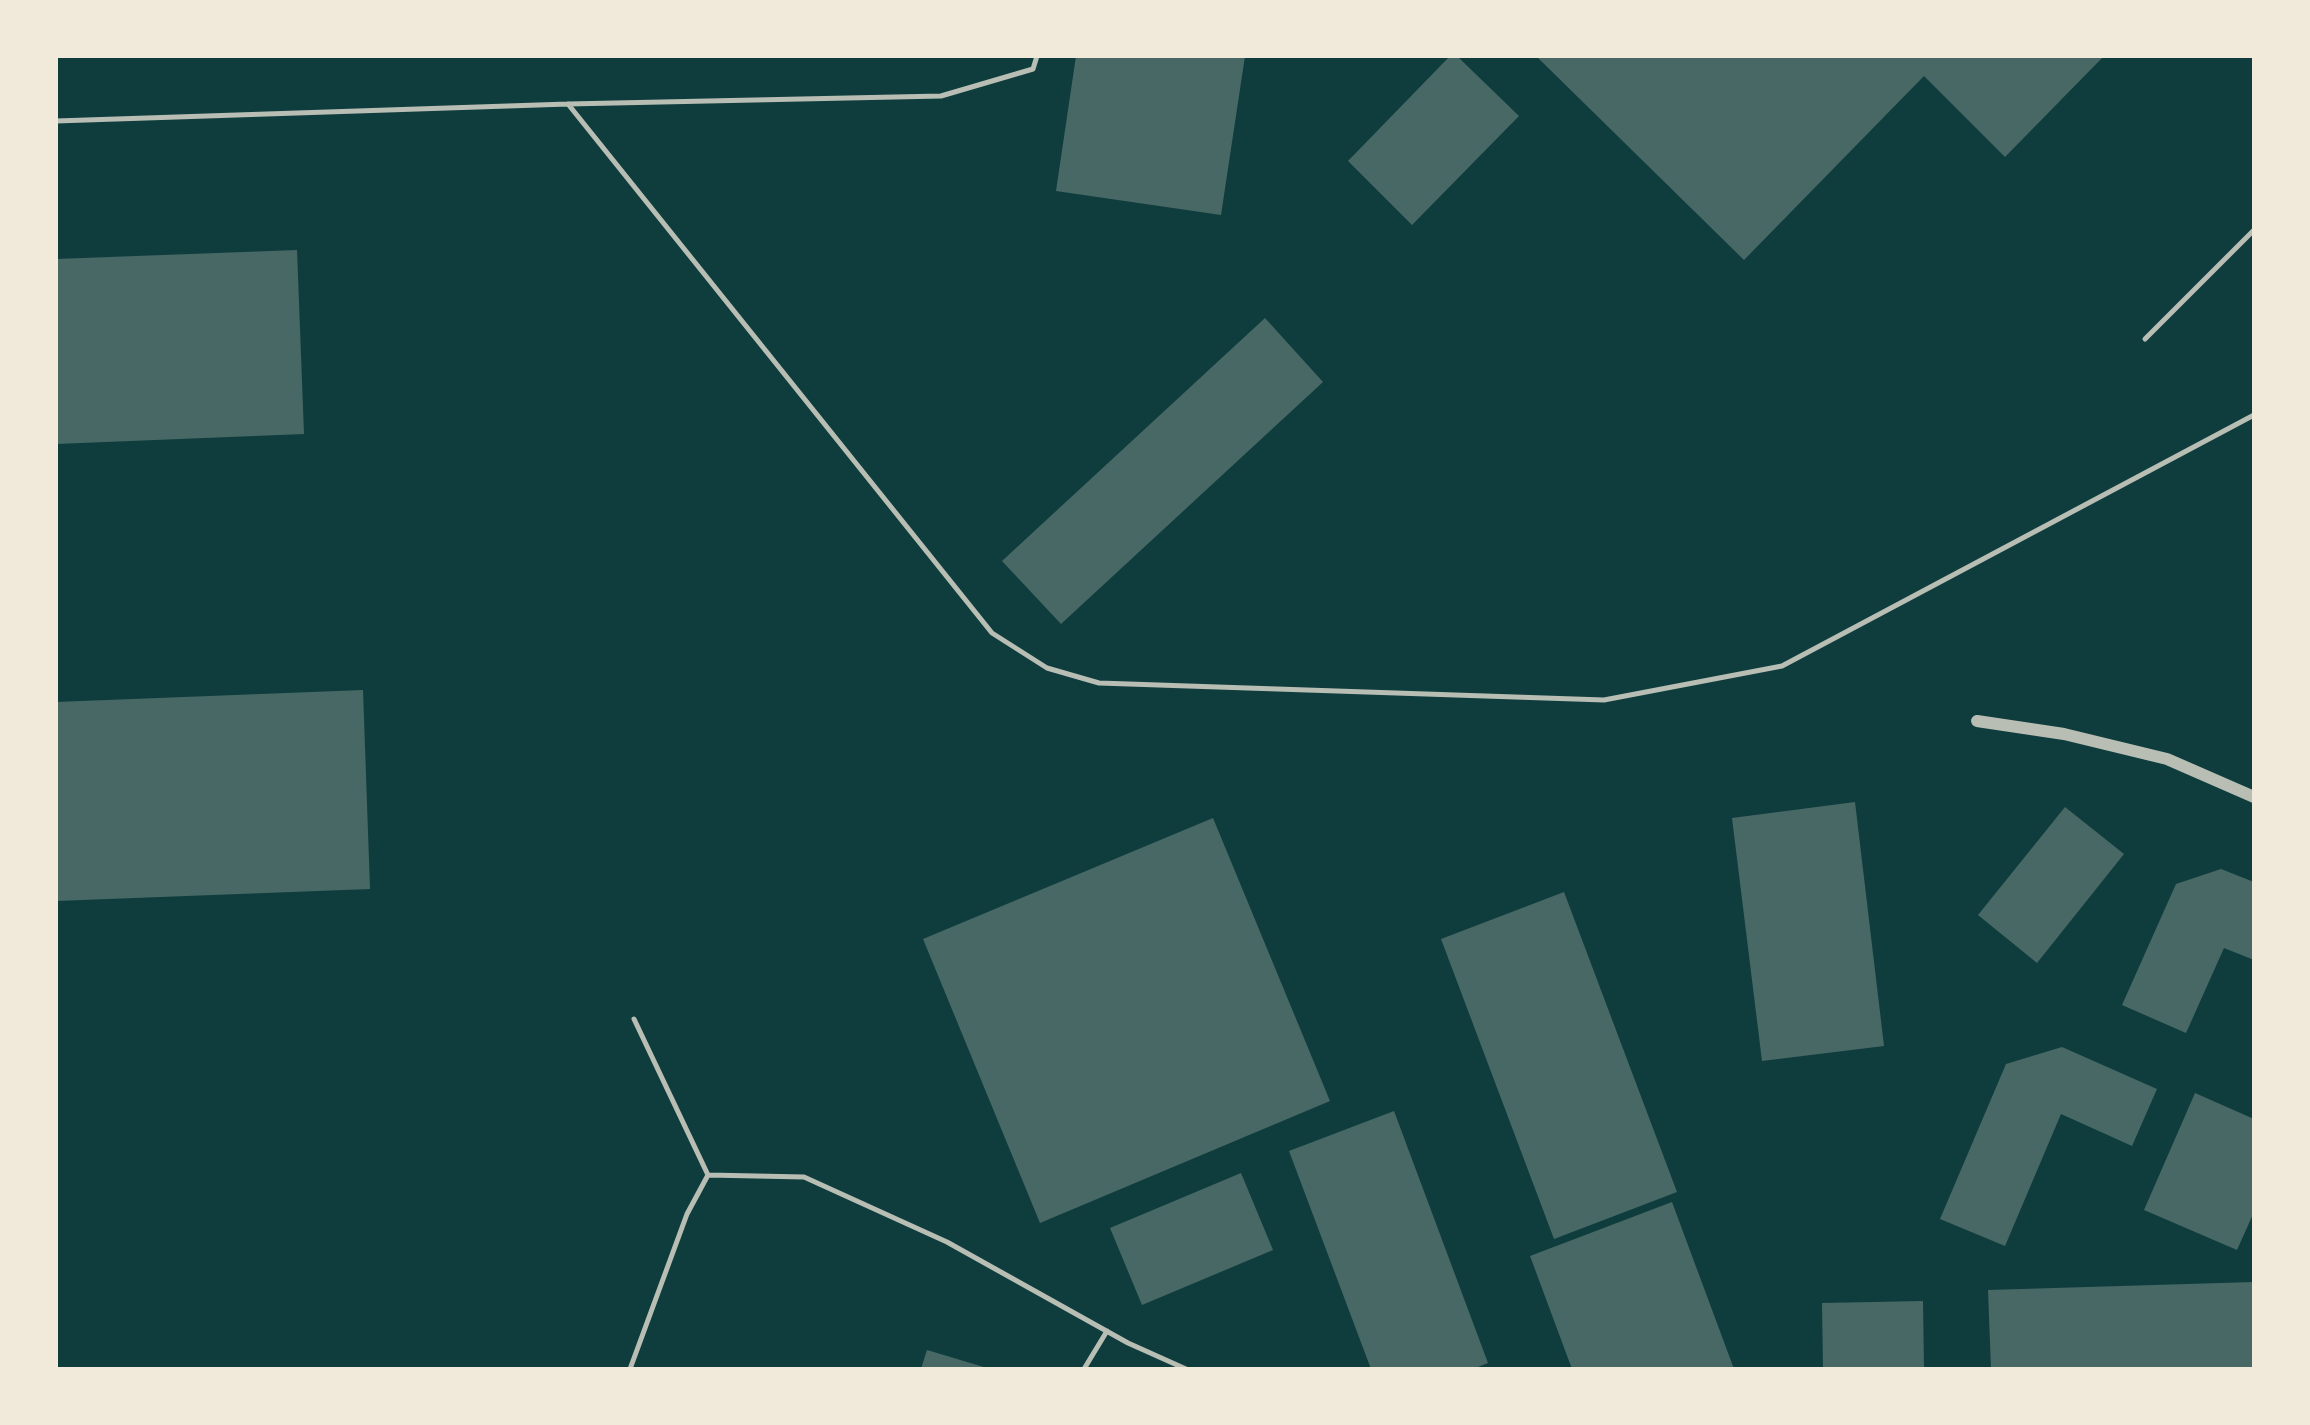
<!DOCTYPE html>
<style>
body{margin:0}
#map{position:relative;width:2310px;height:1425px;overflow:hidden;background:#0f3d3e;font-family:Karla,sans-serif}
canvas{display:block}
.frame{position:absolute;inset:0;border:58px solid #f1e9da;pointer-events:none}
</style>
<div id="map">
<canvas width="2310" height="1425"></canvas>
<div class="frame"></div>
</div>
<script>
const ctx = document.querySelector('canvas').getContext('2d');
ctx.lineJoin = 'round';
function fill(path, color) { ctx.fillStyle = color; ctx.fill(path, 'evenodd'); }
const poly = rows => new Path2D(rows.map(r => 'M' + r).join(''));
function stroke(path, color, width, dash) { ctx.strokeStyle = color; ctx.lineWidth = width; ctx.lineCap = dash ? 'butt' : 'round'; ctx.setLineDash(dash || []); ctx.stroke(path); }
const building = poly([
 [1076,56,1245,56,1221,215,1056,191],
 [1450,56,1457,56,1519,116,1412,225,1348,161],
 [1536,56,2104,56,2005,157,1924,76,1744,260],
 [297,250,304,434,56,444,56,259],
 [1265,318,1323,382,1061,624,1002,561],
 [363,690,370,889,56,901,56,702],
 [1855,802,1884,1046,1762,1061,1732,818],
 [2065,807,2124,854,2037,963,1978,915],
 [1213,818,1330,1101,1040,1223,923,939],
 [2221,869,2254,882,2254,960,2224,948,2186,1033,2122,1005,2176,884],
 [1564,892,1677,1192,1554,1239,1441,939],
 [2062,1047,2157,1089,2132,1146,2061,1114,2005,1246,1940,1219,2006,1064],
 [2195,1093,2254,1119,2254,1212,2237,1250,2144,1210],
 [1394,1111,1488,1363,1473,1369,1371,1369,1289,1151],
 [1241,1173,1273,1250,1142,1305,1110,1228],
 [1672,1202,1734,1369,1572,1369,1530,1256],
 [2254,1282,2254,1369,1991,1369,1988,1290],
 [1923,1301,1924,1369,1823,1369,1822,1303],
 [927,1350,987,1368,987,1369,921,1369]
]);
const service = poly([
 [568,104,992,633,1047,668,1099,683,1604,700,1782,666,2254,415],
 [56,121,568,104,941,96,1033,69,1037,56],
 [2145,339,2254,230],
 [634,1019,708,1175],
 [708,1175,804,1177,947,1242,1128,1343,1186,1369],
 [630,1369,687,1214,708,1175],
 [1084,1369,1107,1331]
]);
const tertiary = poly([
 [1977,721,2064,734,2167,759,2254,797]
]);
fill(building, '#486865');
stroke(service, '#b8beb3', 5);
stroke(tertiary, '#b8beb3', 12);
</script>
